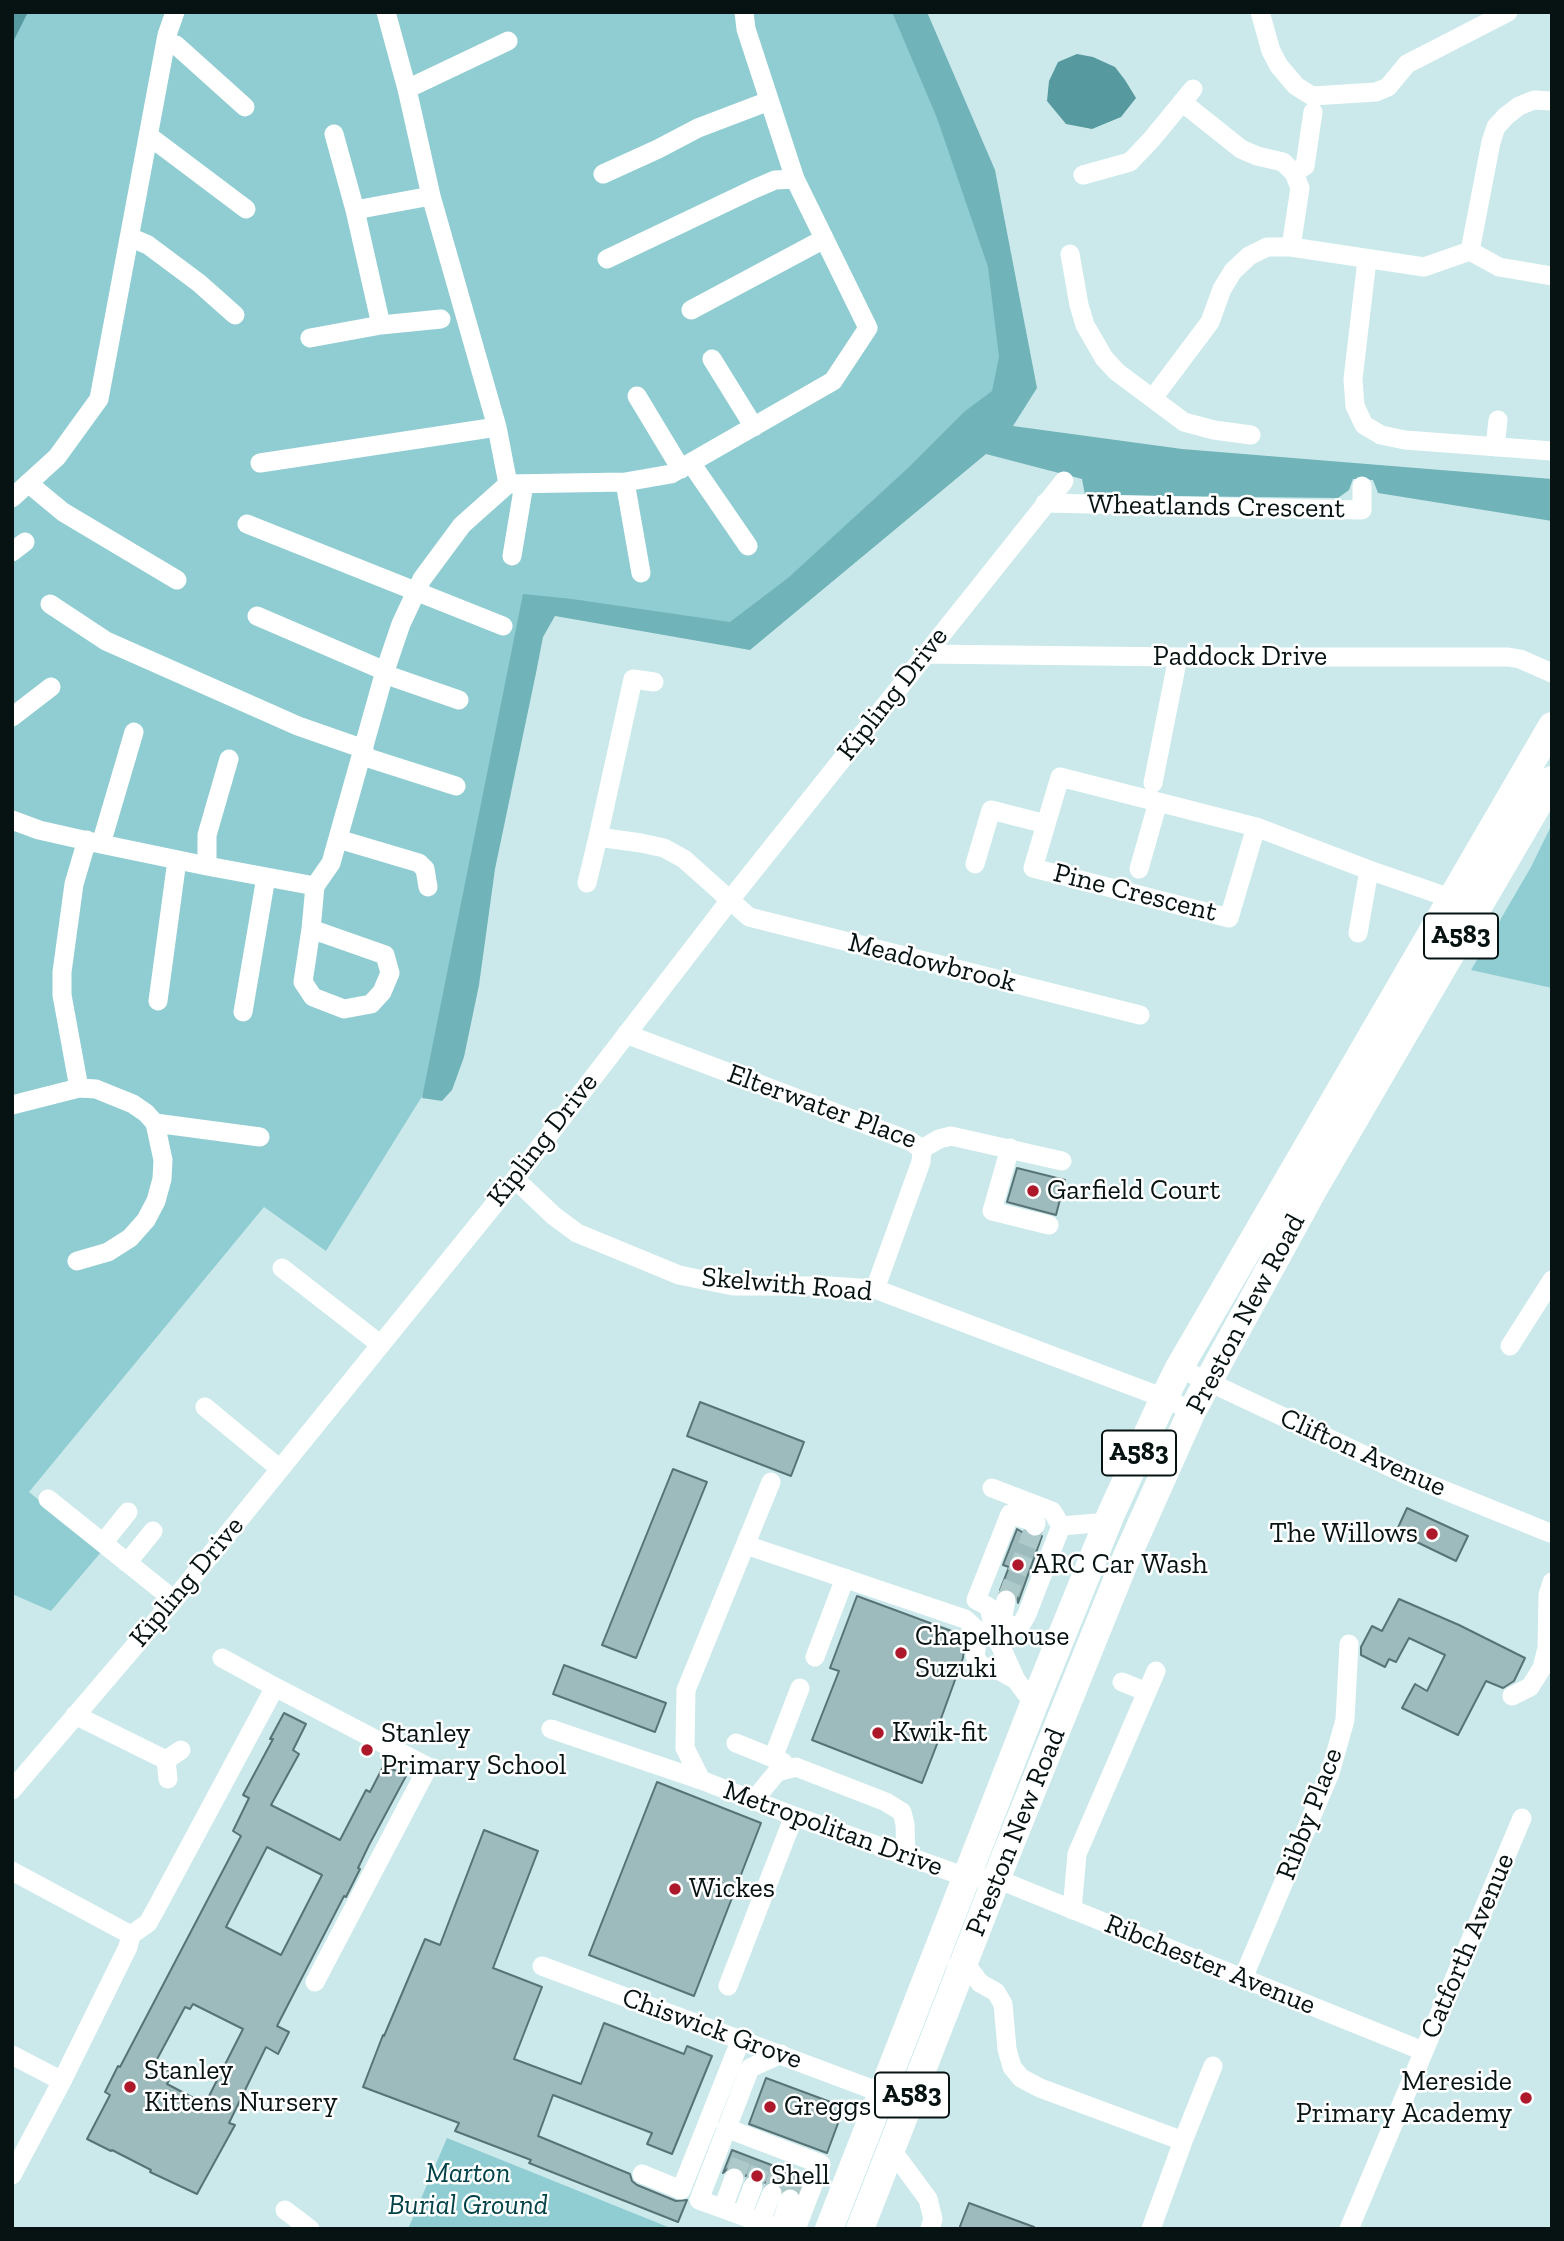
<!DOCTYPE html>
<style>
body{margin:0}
#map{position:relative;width:1564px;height:2241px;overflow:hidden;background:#cbe9eb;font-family:"Zilla Slab",serif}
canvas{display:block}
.frame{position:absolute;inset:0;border:14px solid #071212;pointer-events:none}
</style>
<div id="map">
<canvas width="1564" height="2241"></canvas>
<div class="frame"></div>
</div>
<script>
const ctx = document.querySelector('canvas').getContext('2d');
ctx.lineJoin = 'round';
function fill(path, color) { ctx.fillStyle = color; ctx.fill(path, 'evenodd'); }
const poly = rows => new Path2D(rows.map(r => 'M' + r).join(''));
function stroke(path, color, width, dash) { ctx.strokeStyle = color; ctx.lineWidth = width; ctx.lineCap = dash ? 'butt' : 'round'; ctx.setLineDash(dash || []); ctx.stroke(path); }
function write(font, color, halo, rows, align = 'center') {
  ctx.font = font + ' "Zilla Slab",serif'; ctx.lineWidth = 5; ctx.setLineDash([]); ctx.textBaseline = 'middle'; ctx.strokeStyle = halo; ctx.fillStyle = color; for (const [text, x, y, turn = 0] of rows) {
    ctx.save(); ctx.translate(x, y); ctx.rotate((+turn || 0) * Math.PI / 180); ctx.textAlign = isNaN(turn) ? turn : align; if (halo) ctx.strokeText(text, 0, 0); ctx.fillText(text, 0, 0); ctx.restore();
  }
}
const green = poly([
 [12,12,918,12,990,172,1013,395,743,644,531,606,439,1069,326,1251,264,1207,29,1492,102,1551,51,1611,12,1594],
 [1552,824,1552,988,1471,970,1531,867],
 [447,2138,673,2229,408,2229]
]);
const forest = poly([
 [892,12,927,12,995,170,1037,388,1013,426,1182,449,1552,479,1552,521,1378,493,1373,480,1353,479,1349,490,1338,498,1085,495,1082,479,986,454,750,650,555,616,543,637,536,673,495,869,479,985,464,1057,452,1090,442,1101,422,1098,523,594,572,599,730,622,788,578,908,468,964,412,992,391,999,357,988,267,937,118]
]);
const water = poly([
 [12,12,28,12,12,44],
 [1077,54,1093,57,1115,67,1125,80,1136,98,1121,117,1092,129,1066,124,1047,101,1049,81,1058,62]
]);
const building = poly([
 [1017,1168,1065,1180,1056,1215,1007,1202,1017,1168],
 [700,1402,804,1442,791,1476,687,1436,700,1402],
 [673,1469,707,1482,636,1658,602,1645,673,1469],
 [1407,1508,1468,1536,1456,1561,1396,1532,1407,1508],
 [1017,1529,1032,1538,1042,1536,1018,1603,1017,1595,1013,1590,1008,1588,1000,1590,1009,1567,1003,1565,1017,1529],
 [857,1596,965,1636,963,1658,939,1724,944,1726,922,1783,812,1740,839,1671,830,1668,857,1596],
 [1399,1599,1459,1625,1525,1658,1514,1681,1503,1688,1486,1681,1458,1735,1402,1708,1415,1684,1427,1691,1445,1655,1409,1638,1396,1662,1389,1659,1385,1667,1361,1655,1361,1647,1372,1626,1382,1631,1399,1599],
 [564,1665,666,1703,655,1732,553,1694,564,1665],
 [284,1713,306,1724,293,1750,299,1754,271,1805,340,1840,366,1790,370,1792,384,1765,406,1776,369,1845,358,1868,360,1869,346,1897,344,1896,277,2026,289,2032,278,2054,266,2047,229,2123,235,2125,197,2194,150,2172,151,2170,112,2150,111,2151,87,2139,110,2095,105,2092,118,2066,120,2067,241,1836,233,1831,249,1798,243,1795,273,1739,270,1739,284,1713],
 [267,1847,322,1875,281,1955,226,1927,267,1847],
 [193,2004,243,2029,205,2104,167,2084,173,2072,155,2063,185,2007,190,2009,193,2004],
 [657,1782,761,1823,694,1996,589,1955,657,1782],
 [484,1830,538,1851,493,1968,542,1987,514,2059,581,2084,604,2023,684,2054,687,2046,712,2056,672,2154,647,2144,652,2133,553,2095,538,2136,630,2174,632,2181,637,2185,676,2201,687,2200,678,2222,529,2163,531,2160,455,2131,459,2123,363,2087,383,2035,384,2036,425,1939,440,1945,484,1830],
 [766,2078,844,2107,827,2153,749,2124,766,2078],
 [732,2150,803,2177,798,2190,789,2187,783,2189,776,2181,765,2183,762,2178,757,2174,746,2176,743,2170,738,2166,731,2166,723,2173,732,2150],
 [969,2203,1034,2227,1033,2229,959,2229,969,2203]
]);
const minorTunnel = poly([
 [1006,1600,1035,1526],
 [734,2178,744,2153],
 [753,2186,763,2160],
 [772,2193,782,2167],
 [790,2199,800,2173]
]);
const minor = poly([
 [386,12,407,89,431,196,497,427,508,484],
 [1260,12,1271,51,1279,66,1296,86,1312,96,1376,92,1388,87,1407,64,1508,12],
 [165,45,176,45,245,107],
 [407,89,508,41],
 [1182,102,1241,149,1257,156,1283,162,1294,173,1300,188,1291,247],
 [334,134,355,210,381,325],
 [149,136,246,209],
 [1294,173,1305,166,1313,112],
 [603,174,658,149,698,128,769,101],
 [1083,175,1130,162,1151,140,1193,89],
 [355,210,431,196],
 [130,237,148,245,199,283,235,315],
 [1470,251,1499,267,1552,276],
 [1070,254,1079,305,1085,325,1104,358,1117,372,1184,422,1214,430,1251,435],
 [607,259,754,189,775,180,795,179],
 [1367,260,1353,379,1355,406,1364,425,1381,435,1405,440,1552,451],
 [691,310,824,239],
 [310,338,381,325,441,319],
 [712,359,754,427],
 [637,396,681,469],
 [1153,398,1210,322,1222,289,1233,271,1249,256,1267,247,1291,247,1424,267,1470,251,1491,142,1496,127,1506,116,1519,106,1534,100,1552,101],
 [1495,447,1498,420],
 [260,463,497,427],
 [691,463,748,546],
 [625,482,641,573],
 [28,483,63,512,177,580],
 [12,498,57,457,99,399,167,35,175,12],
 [1045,503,1362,510,1362,486],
 [247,524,503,626],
 [12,552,25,542],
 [512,556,524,484],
 [50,604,106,641,298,726,364,749],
 [257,616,385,671],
 [926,654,1178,657,1508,657,1520,659,1552,673],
 [384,674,459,700],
 [654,682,633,679,598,837,641,843,664,848,684,859,749,917,1140,1015],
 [12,717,51,687],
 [362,756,456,786],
 [1153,783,1178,657],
 [12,820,39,830,101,844,207,866,315,886,331,863,385,671,401,624,422,579,462,525,508,484,625,482,671,474,833,381,868,328,795,179,746,29,744,12],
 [1256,827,1229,918,1033,868,1060,777,1256,827,1369,870,1453,899],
 [338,839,419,863,425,869,428,887],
 [87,840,74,884,62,972,62,995,79,1088,96,1089,133,1104,146,1113,155,1123,260,1137],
 [101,844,134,732],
 [975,864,991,810,1046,824],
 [207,866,207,835,229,759],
 [1139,869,1158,802],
 [587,883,598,837],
 [311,929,385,955,390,973,382,992,371,1004,344,1009,313,997,303,982,311,929,315,886],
 [1358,933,1369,870],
 [158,1001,177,860],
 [243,1012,266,877],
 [626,1034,910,1141,922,1149],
 [12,1105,79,1088],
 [1010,1148,992,1211,1049,1225],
 [922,1149,939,1139,951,1136,1062,1161],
 [515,1179,554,1216,577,1233,679,1275,733,1286,829,1286,875,1289,1164,1398,1192,1411],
 [77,1261,108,1252,130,1238,146,1220,156,1201,162,1179,163,1160,155,1123],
 [282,1268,381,1345],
 [875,1289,921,1162,922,1149],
 [1510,1346,1552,1280],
 [1179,1368,1409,1476,1550,1533,1552,1532],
 [205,1407,280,1469],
 [992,1488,1052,1511,1061,1526],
 [48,1499,174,1600],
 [1061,1526,1108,1522],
 [103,1543,128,1512],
 [746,1545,965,1619,975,1628,978,1637,975,1656,980,1665,1000,1671,1016,1680,1034,1704],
 [127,1563,153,1531],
 [1006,1600,1003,1616,1005,1623,1014,1627,1022,1623,1027,1614,1061,1526],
 [815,1657,845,1578],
 [1016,1680,995,1634,989,1607,976,1600,1010,1514,1036,1523,1035,1526],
 [1122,1682,1147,1692],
 [275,1687,428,1767,315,1982],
 [1512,1696,1530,1687,1542,1668,1547,1648,1548,1595,1552,1582],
 [75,1715,166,1760,168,1779],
 [551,1729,701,1780,794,1816,966,1877,997,1879,1423,2051],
 [736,1743,783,1762],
 [773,1758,800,1688],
 [166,1760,181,1750],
 [701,1780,685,1748,686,1690,771,1482],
 [12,1790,174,1600,515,1179,730,900,1064,481],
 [754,1800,777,1772,796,1767,886,1802,902,1812,905,1824,906,1856],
 [12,1871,131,1935],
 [1072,1910,1077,1854,1156,1671],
 [957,1965,964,1962,980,1983,996,1992,1003,2004,1007,2049,1012,2067,1021,2078,1040,2088,1183,2141,1151,2229],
 [542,1966,909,2103],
 [1243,1978,1330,1773,1345,1720,1349,1644],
 [728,1986,794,1816],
 [12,2055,62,2081],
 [726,2128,821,2164,796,2229],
 [1183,2141,1213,2066],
 [891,2149,928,2199,933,2219,930,2229],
 [642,2174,681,2190,741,2039],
 [12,2175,62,2081,128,1947,131,1935,148,1923,158,1905,275,1687,222,1658],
 [723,2208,734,2178],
 [285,2210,310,2229],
 [742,2215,753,2186],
 [760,2222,772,2193],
 [779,2229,699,2200,750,2068,781,2054],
 [779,2229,790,2199],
 [1349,2229,1522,1818]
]);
const highway = poly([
 [829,2229,1034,1704,1111,1514,1164,1398,1179,1368,1552,726],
 [860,2229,1005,1857,1124,1563,1192,1411,1313,1190,1552,780]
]);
const markers = [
 [1033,1191,7,"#ad192b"],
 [1432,1534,7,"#ad192b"],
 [1018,1565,7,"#ad192b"],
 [901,1653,7,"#ad192b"],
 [878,1733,7,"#ad192b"],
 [367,1750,7,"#ad192b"],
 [675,1889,7,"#ad192b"],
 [130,2087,7,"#ad192b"],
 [1526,2098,7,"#ad192b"],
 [770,2107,7,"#ad192b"],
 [757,2176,7,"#ad192b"]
];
const shields = [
 [1461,936,74],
 [1139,1453,74],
 [912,2095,74]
];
const shieldNames = [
 ["A583",1461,936],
 ["A583",1139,1453],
 ["A583",912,2095]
];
const streetNames = [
 ["Wheatlands Crescent",1216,507,1],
 ["Paddock Drive",1240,657],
 ["Kipling Drive",893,694,-52],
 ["Pine Crescent",1135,893,14],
 ["Meadowbrook",932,963,14],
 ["Elterwater Place",822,1107,20],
 ["Kipling Drive",543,1140,-52],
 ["Skelwith Road",787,1285,5],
 ["Preston New Road",1246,1314,-62],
 ["Clifton Avenue",1363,1453,24],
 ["Kipling Drive",187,1582,-50],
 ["Ribby Place",1310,1814,-69],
 ["Metropolitan Drive",833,1829,20],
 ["Preston New Road",1016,1832,-68],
 ["Catforth Avenue",1468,1946,-67],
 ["Ribchester Avenue",1210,1965,22],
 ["Chiswick Grove",712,2029,20]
];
const poiNames = [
 ["Garfield Court",1047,1191],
 ["The Willows",1418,1534,"right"],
 ["ARC Car Wash",1032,1565],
 ["Chapelhouse",915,1637],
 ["Suzuki",915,1669],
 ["Kwik-fit",892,1733],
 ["Stanley",381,1734],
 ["Primary School",381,1766],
 ["Wickes",689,1889],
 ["Stanley",144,2071],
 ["Kittens Nursery",144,2103],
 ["Mereside",1512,2082,"right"],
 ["Primary Academy",1512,2114,"right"],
 ["Greggs",784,2107],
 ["Shell",771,2176]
];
const parkNames = [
 ["Marton",468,2174],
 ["Burial Ground",468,2206]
];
fill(green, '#90cdd2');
fill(forest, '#70b3b8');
fill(water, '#56999e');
fill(building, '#9dbabc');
stroke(building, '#587375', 2);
stroke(minorTunnel, '#aec9ca', 19, [19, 10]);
stroke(minor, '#fff', 19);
stroke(highway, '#fff', 28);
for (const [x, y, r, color] of markers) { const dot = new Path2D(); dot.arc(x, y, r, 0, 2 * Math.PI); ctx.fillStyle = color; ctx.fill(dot); stroke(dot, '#fff', 2.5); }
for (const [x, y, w] of shields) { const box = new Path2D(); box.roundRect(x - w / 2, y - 22.5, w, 45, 5); ctx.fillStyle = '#fff'; ctx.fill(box); stroke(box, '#071212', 2); }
write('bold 26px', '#071212', null, shieldNames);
write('28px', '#071212', '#fff', streetNames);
write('28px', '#071212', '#fff', poiNames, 'left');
write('italic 28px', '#004247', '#fff', parkNames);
</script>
